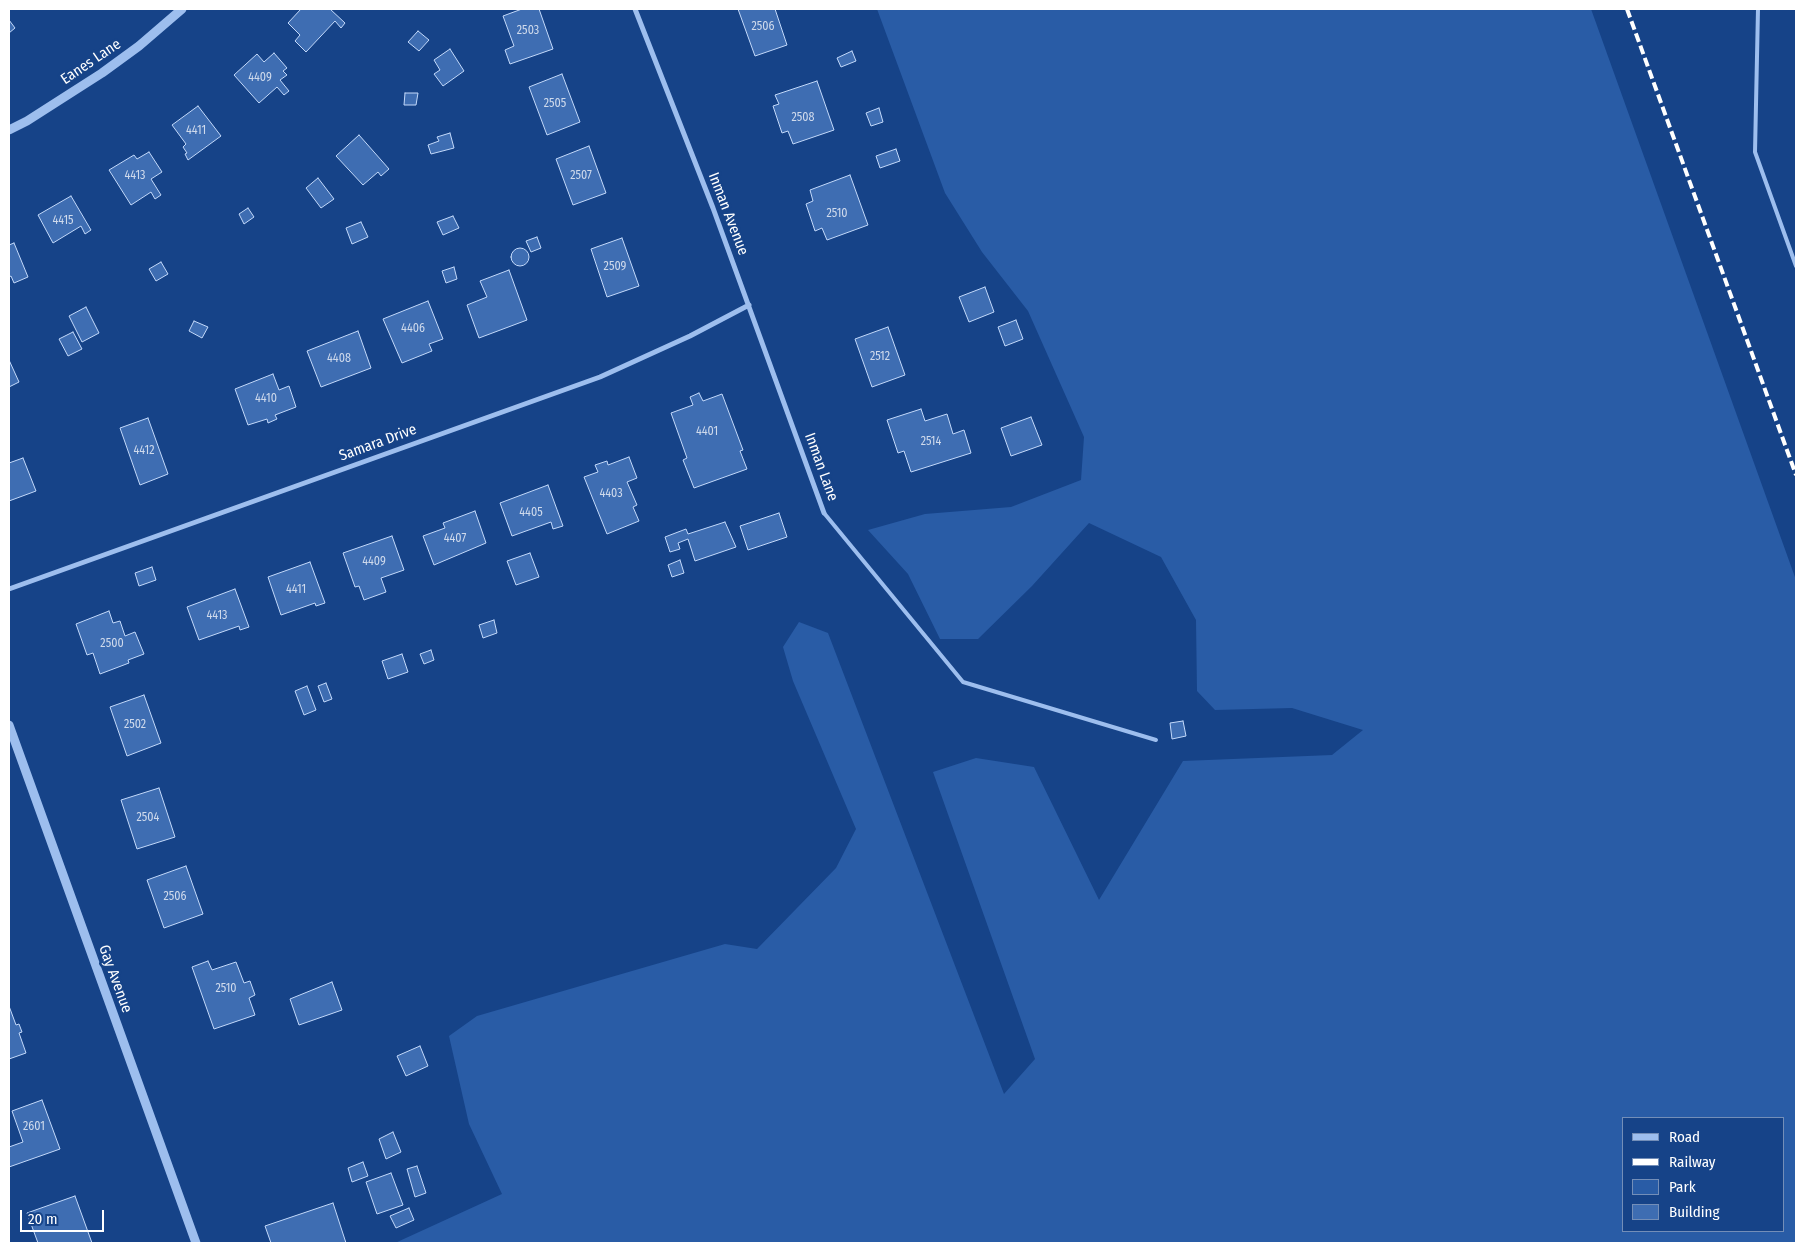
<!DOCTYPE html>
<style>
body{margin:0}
#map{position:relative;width:1805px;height:1252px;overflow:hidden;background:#164388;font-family:"Fira Sans Condensed",sans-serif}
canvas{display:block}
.frame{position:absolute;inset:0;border:10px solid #fff;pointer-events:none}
.legend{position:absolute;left:1622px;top:1117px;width:162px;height:115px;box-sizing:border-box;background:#164388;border:1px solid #738eb8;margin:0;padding:6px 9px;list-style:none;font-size:15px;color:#fff}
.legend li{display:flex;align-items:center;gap:10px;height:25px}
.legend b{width:25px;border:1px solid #738eb8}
.scale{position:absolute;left:20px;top:1210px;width:84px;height:22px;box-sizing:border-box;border:2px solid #fff;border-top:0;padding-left:6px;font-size:15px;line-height:18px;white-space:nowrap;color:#fff;-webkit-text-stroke:4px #164388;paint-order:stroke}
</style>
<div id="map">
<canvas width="1805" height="1252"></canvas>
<div class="frame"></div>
<ul class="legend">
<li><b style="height:6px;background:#9dbeee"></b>Road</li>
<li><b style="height:6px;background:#fff"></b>Railway</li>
<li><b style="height:14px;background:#295ca6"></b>Park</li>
<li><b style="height:14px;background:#3e6db2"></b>Building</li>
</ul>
<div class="scale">20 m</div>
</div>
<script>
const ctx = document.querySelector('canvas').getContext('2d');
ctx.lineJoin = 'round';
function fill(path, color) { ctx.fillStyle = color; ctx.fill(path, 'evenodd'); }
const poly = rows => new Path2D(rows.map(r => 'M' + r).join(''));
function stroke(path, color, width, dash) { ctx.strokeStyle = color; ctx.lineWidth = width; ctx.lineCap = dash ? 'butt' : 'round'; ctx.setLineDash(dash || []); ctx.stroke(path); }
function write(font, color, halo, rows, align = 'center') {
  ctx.font = font + ' "Fira Sans Condensed",sans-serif'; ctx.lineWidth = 5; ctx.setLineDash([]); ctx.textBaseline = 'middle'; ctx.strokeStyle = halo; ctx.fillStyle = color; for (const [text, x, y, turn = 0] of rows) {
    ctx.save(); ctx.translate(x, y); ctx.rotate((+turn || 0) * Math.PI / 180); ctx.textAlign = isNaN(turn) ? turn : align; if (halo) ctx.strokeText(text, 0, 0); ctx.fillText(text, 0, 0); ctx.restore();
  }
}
const green = poly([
 [877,9,1591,9,1796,580,1796,1243,395,1243,502,1194,469,1124,449,1036,477,1016,725,944,757,949,836,868,856,829,793,681,783,647,799,622,828,633,1004,1094,1035,1059,933,772,976,758,1034,767,1099,900,1183,761,1332,755,1363,730,1292,708,1215,710,1197,691,1196,620,1161,557,1089,523,1032,586,978,639,940,639,908,574,868,530,925,514,1011,507,1081,480,1084,437,1028,311,982,252,945,193],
 [1624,1118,1784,1118,1784,1231,1624,1231]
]);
const building = poly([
 [301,9,330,9,345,23,341,28,335,21,306,52,295,41,300,35,288,23,301,9],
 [522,9,539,9,553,49,510,64,505,50,514,46,503,16,522,9],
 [738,9,775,9,787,45,755,56,738,9],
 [9,20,15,28,9,33,9,20],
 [418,31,429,40,419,51,408,42,418,31],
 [450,49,464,71,443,86,434,74,440,70,434,60,450,49],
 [852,51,856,61,841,67,837,58,852,51],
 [274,53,287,68,283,71,287,75,280,80,289,91,284,95,277,87,259,103,234,75,257,54,264,62,274,53],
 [562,74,580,122,547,135,529,87,562,74],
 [817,81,834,130,793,144,788,131,782,133,773,106,779,104,775,95,817,81],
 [405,93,418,93,416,105,404,105,405,93],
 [198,106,221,136,188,160,185,154,187,153,183,147,186,144,172,125,198,106],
 [879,108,883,122,871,126,866,113,879,108],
 [450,133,454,148,431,154,428,145,439,141,437,137,450,133],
 [359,135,389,169,381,176,378,172,363,185,336,156,359,135],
 [589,146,606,193,573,205,556,159,589,146],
 [896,149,900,161,880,168,876,156,896,149],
 [149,152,162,172,151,179,161,195,155,199,151,192,131,205,109,170,134,155,137,159,149,152],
 [850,175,868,225,827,240,822,228,815,231,806,204,813,201,810,190,850,175],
 [318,178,334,199,321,208,306,188,318,178],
 [71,196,91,230,85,234,81,226,53,243,38,215,71,196],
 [248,208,254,217,244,224,239,214,248,208],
 [453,216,459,228,443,235,437,222,453,216],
 [361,222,368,237,352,244,346,228,361,222],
 [537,237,541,248,531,252,526,241,537,237],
 [622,238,639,286,607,297,591,249,622,238],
 [14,243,28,277,14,283,11,276,9,277,9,245,14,243],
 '511 257a9 9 0 1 1 18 0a9 9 0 1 1-18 0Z',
 [161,262,168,274,156,281,149,269,161,262],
 [454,267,457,279,446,283,442,271,454,267],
 [509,270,527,320,479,338,467,305,487,297,480,281,509,270],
 [985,287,994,312,969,322,959,297,985,287],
 [428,301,443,339,429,344,432,351,402,363,383,319,428,301],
 [86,307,99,333,82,342,69,316,86,307],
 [1016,320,1023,339,1005,346,998,327,1016,320],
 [194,321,208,327,202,338,189,331,194,321],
 [888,327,905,375,872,387,855,339,888,327],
 [358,331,371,368,321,387,307,351,358,331],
 [73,332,82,349,68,356,59,339,73,332],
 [9,360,19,382,9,387,9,360],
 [273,374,279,390,289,386,296,407,275,415,277,419,268,423,267,419,248,425,235,389,273,374],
 [699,393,703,401,722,394,743,450,740,451,747,469,694,488,683,460,687,458,671,413,693,405,690,397,699,393],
 [921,409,925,421,947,414,953,434,964,430,971,453,911,472,904,451,898,453,887,420,921,409],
 [1031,417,1042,445,1011,456,1001,428,1031,417],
 [148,418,168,474,140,485,120,428,148,418],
 [629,457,637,478,627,482,637,505,633,507,639,521,607,534,584,477,598,472,595,465,607,461,608,465,629,457],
 [23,458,36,491,9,501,9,463,23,458],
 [548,485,563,526,553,529,551,522,512,536,500,503,548,485],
 [475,511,486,543,434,565,423,536,445,528,443,523,475,511],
 [779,513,787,537,748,550,740,526,779,513],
 [725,522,736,547,695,561,688,539,678,543,680,549,670,552,665,537,686,529,688,534,725,522],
 [392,536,404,570,381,578,386,592,364,600,359,586,355,587,343,553,392,536],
 [530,553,539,577,516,585,507,561,530,553],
 [680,560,684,573,672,577,668,565,680,560],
 [310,562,325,603,316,606,315,603,281,615,268,577,310,562],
 [152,567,156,580,139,586,135,573,152,567],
 [235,589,249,627,240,630,239,626,199,640,187,607,235,589],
 [109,611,113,623,120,621,125,636,135,632,144,654,128,660,129,663,100,674,93,653,87,655,76,624,109,611],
 [494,620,497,633,483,638,479,625,494,620],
 [431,650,434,660,424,664,420,654,431,650],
 [402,654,408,672,388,679,382,661,402,654],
 [326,683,332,699,324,702,318,686,326,683],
 [307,686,316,710,304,715,295,691,307,686],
 [144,695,161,743,127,756,110,707,144,695],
 [1183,721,1186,736,1172,739,1170,723,1183,721],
 [159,788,175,837,137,849,121,800,159,788],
 [186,866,203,914,164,928,147,880,186,866],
 [208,961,212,970,236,962,244,983,250,981,255,995,249,998,255,1015,214,1029,192,967,208,961],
 [332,982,342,1010,299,1025,290,999,332,982],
 [9,1006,16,1025,19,1024,22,1032,19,1033,26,1053,9,1059,9,1006],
 [420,1046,428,1066,406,1076,397,1056,420,1046],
 [42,1100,60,1149,9,1167,9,1147,23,1142,12,1111,42,1100],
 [393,1132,401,1152,386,1159,379,1139,393,1132],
 [363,1162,368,1176,352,1182,348,1168,363,1162],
 [417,1166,426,1193,415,1197,407,1169,417,1166],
 [391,1173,403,1205,377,1214,366,1182,391,1173],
 [75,1196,92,1243,38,1243,27,1213,75,1196],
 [333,1203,346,1243,271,1243,265,1226,333,1203],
 [409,1208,414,1220,396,1228,390,1216,409,1208]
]);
const service = poly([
 [1758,9,1755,152,1796,266],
 [824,513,963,682,1156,740]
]);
const minor = poly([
 [635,9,713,208,824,513],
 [9,589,600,377,690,336,749,305]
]);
const tertiary = poly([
 [9,130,27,121,102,73,139,46,182,9],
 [9,725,196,1243]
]);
const rail = poly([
 [1627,9,1796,475]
]);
const numberNames = [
 ["2506",763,27],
 ["2503",528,31],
 ["4409",260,78],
 ["2505",555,104],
 ["2508",803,118],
 ["4411",196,131],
 ["4413",135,176],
 ["2507",581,176],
 ["2510",837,214],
 ["4415",63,221],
 ["2509",615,267],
 ["4406",413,329],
 ["2512",880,357],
 ["4408",339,359],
 ["4410",266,399],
 ["4401",707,432],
 ["2514",931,442],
 ["4412",144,451],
 ["4403",611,494],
 ["4405",531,513],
 ["4407",455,539],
 ["4409",374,562],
 ["4411",296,590],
 ["4413",217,616],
 ["2500",112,644],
 ["2502",135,725],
 ["2504",148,818],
 ["2506",175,897],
 ["2510",226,989],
 ["2601",34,1127]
];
const streetNames = [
 ["Eanes Lane",91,62,-34],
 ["Inman Avenue",728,214,69],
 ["Samara Drive",378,443,-20],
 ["Inman Lane",821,467,70],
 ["Gay Avenue",115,979,70]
];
fill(green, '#295ca6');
fill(building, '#3e6db2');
stroke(building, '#c3d9fa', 1);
stroke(service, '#9dbeee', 4);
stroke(minor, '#9dbeee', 5);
stroke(tertiary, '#9dbeee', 9);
stroke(rail, '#fff', 4, [9, 4]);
write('12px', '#cfdaec', null, numberNames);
write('15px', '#fff', '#164388', streetNames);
</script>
